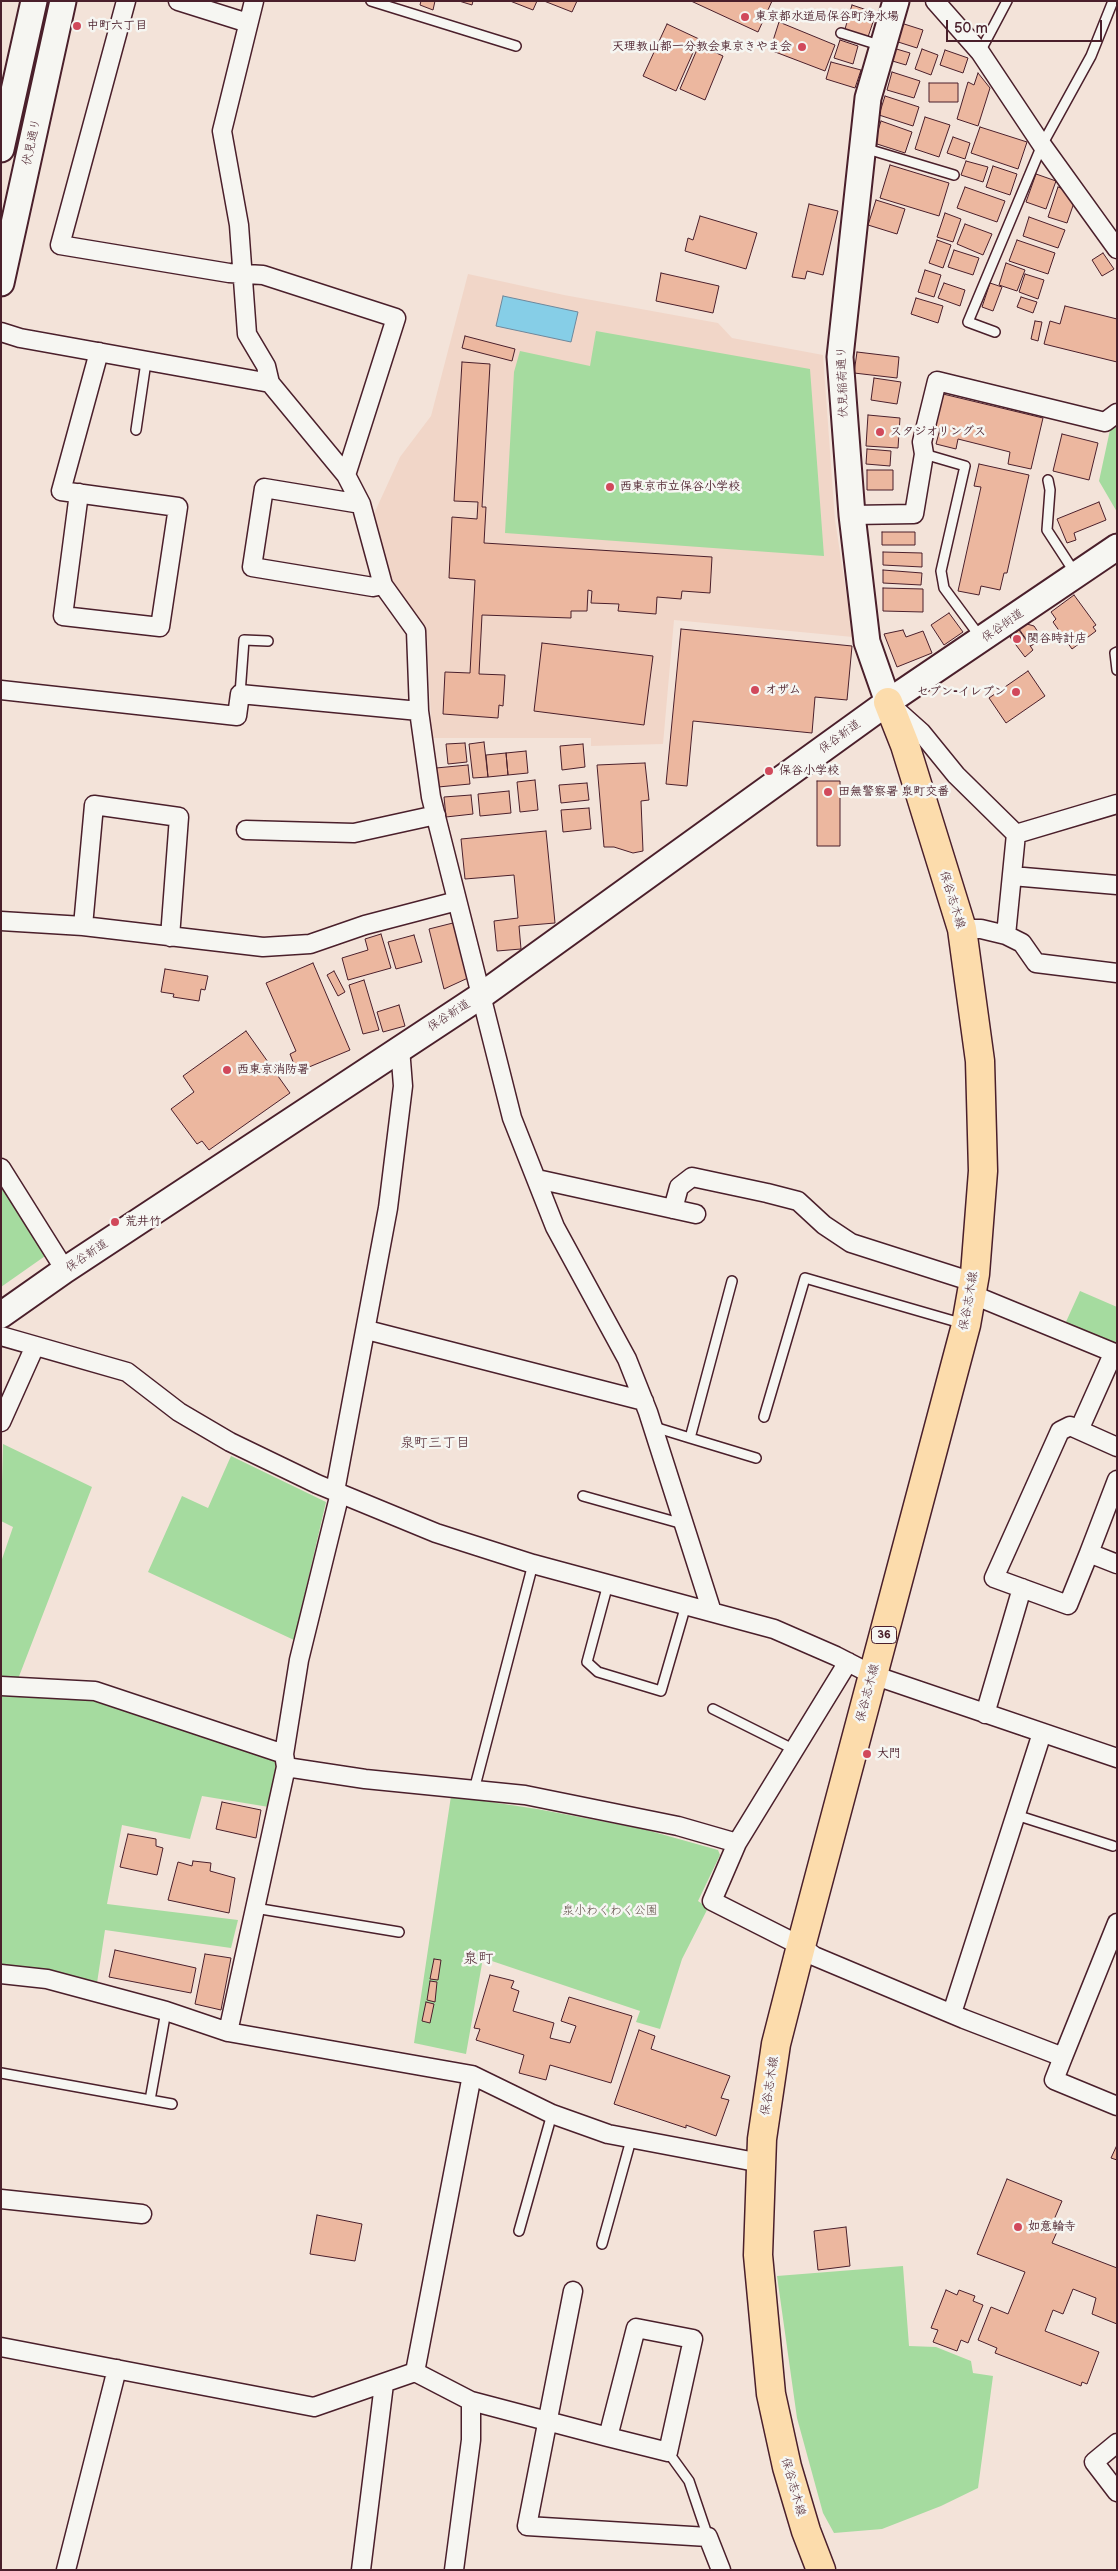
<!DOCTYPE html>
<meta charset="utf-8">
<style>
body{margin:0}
#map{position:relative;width:1118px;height:2571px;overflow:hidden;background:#f3e3d9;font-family:"Balsamiq Sans",sans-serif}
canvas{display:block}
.frame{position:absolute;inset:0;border:2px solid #4a1f2b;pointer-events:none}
.scale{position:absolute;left:946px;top:20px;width:156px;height:22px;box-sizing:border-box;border:2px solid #4a1f2b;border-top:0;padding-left:6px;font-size:15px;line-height:18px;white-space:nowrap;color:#4a1f2b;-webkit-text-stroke:4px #f6f6f2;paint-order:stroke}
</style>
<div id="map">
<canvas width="1118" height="2571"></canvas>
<div class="frame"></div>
<div class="scale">50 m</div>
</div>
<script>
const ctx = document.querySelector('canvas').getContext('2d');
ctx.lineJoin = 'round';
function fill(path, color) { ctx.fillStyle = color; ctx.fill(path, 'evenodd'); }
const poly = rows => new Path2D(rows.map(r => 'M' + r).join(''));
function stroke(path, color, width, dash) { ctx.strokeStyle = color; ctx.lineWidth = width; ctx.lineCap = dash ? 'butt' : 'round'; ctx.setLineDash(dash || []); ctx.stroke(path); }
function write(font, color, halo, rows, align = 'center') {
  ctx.font = font + ' "Balsamiq Sans","Klee One",sans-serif'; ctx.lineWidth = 5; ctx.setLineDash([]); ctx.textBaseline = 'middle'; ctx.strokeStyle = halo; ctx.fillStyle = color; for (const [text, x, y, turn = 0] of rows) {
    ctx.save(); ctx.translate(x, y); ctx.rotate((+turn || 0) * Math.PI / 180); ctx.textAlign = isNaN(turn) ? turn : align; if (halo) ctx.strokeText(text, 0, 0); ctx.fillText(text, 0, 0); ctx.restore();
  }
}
const built = poly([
 [468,274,564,295,718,323,732,338,823,355,835,520,853,637,674,620,663,744,591,746,591,738,432,738,427,638,390,585,373,516,400,457,431,416]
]);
const green = poly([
 [596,331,810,369,824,556,505,533,514,372,520,351,590,366],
 [1117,422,1117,512,1099,481,1110,430],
 [1,1176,48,1254,1,1287],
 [1080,1291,1117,1307,1117,1346,1065,1324],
 [3,1444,92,1487,18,1679,1,1678,1,1562,13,1527,1,1521],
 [231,1456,326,1502,294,1640,148,1572,182,1496,208,1508],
 [1,1695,97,1699,272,1756,278,1768,269,1807,202,1796,190,1839,122,1825,107,1904,238,1920,231,1948,105,1930,97,1983,41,1972,1,1969],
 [451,1796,537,1809,643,1829,718,1850,720,1855,698,1901,708,1908,682,1959,660,2029,636,2022,640,2011,483,1958,466,2054,414,2043],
 [903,2266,909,2346,936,2347,971,2361,973,2373,993,2376,978,2488,941,2506,882,2529,834,2533,823,2513,797,2418,777,2276]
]);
const water = poly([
 [503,296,578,312,571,342,496,326,503,296]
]);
const building = poly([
 [421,1,435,1,433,10,420,5,421,1],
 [459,1,473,1,472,5,459,1],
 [510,1,537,1,533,10,510,1],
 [544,1,577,1,572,12,544,1],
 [691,1,772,1,758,32,691,1],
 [852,5,876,13,868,37,845,29,852,5],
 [779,22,835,45,825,71,770,50,779,22],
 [901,23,923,30,917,48,895,41,901,23],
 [667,24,699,39,676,91,643,76,667,24],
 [840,40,858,46,853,64,834,58,840,40],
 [699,45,723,56,705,100,680,89,699,45],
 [893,48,910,53,906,65,889,60,893,48],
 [922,49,938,55,931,75,915,69,922,49],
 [945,50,968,58,963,73,940,65,945,50],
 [831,62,861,70,855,88,826,79,831,62],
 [892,72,920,81,914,98,887,90,892,72],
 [978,73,990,88,978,126,957,119,968,82,974,85,978,73],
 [929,83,958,83,958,102,929,102,929,83],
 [885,96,919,107,913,126,879,115,885,96],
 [925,117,950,125,939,157,915,149,925,117],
 [881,121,912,132,905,153,874,143,881,121],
 [980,127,1027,142,1018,169,971,153,980,127],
 [953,137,970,143,965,159,947,153,953,137],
 [966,161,988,167,983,182,961,175,966,161],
 [890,165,949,183,939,216,880,198,890,165],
 [993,166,1017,174,1010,195,986,187,993,166],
 [1036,174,1056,181,1046,209,1026,202,1036,174],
 [965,187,1005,201,997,222,957,208,965,187],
 [1058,187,1077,194,1067,223,1048,217,1058,187],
 [876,200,905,209,897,234,868,225,876,200],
 [809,204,838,211,823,275,807,271,805,279,792,277,809,204],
 [945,213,961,219,953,242,937,237,945,213],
 [700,216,757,233,746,269,685,251,688,238,693,240,700,216],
 [1029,217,1065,230,1058,248,1023,236,1029,217],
 [965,224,992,234,983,255,957,244,965,224],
 [937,240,951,245,943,268,929,263,937,240],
 [1017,240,1055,253,1048,274,1009,261,1017,240],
 [954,250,979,258,973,275,948,267,954,250],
 [1103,253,1114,269,1102,276,1092,260,1103,253],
 [1006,263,1025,270,1017,291,999,285,1006,263],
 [925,270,941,275,934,297,918,292,925,270],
 [661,273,719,286,713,313,656,301,661,273],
 [1025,274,1044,280,1038,299,1019,292,1025,274],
 [944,283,965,290,960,306,938,298,944,283],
 [990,283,1002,287,993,311,982,307,990,283],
 [1021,297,1037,302,1033,313,1017,307,1021,297],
 [916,298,943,306,938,323,911,314,916,298],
 [1065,306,1117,319,1117,362,1044,344,1050,321,1060,324,1065,306],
 [1035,321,1042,322,1038,341,1031,339,1035,321],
 [465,336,515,349,512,361,462,348,465,336],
 [857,352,899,357,897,378,854,373,857,352],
 [462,362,490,364,482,507,486,507,484,543,712,557,710,593,682,591,681,599,657,597,656,614,618,611,619,604,591,603,592,591,588,590,587,611,571,611,571,618,482,615,479,674,505,675,503,706,499,705,498,718,443,714,445,672,470,673,475,580,449,578,452,517,477,519,478,502,454,501,462,362],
 [874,378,901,382,897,404,871,400,874,378],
 [943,394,1043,418,1031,469,1008,464,1010,452,958,439,956,449,936,444,940,429,935,428,943,394],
 [868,415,900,418,898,448,866,446,868,415],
 [1062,434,1098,443,1089,480,1053,471,1062,434],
 [867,449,891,451,890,466,866,464,867,449],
 [979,464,1029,475,1007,573,1004,573,1000,590,981,586,979,595,958,591,981,487,974,486,979,464],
 [867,470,893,470,893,490,867,490,867,470],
 [1099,502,1106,520,1074,533,1076,540,1067,543,1057,519,1099,502],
 [882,532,915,532,915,545,882,545,882,532],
 [883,552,922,553,922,567,883,565,883,552],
 [883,570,922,573,921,585,883,583,883,570],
 [883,588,923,589,923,612,883,611,883,588],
 [1074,595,1096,625,1093,627,1096,631,1072,649,1053,622,1056,619,1051,612,1074,595],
 [949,613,963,632,944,645,931,625,949,613],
 [1027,624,1034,626,1042,638,1031,646,1019,629,1027,624],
 [681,629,852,646,847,700,815,697,812,733,693,721,687,786,666,784,681,629],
 [903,630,906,637,923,631,932,653,897,667,884,634,903,630],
 [1019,630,1033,650,1025,657,1010,637,1019,630],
 [542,643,653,656,644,725,534,711,542,643],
 [1028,671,1045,696,1006,723,989,698,1028,671],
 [484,742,488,777,473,778,469,744,484,742],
 [465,743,467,762,448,764,446,744,465,743],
 [583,744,585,767,562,770,560,746,583,744],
 [526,751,528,773,508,775,506,753,526,751],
 [506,753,508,775,488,777,486,755,506,753],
 [645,763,649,800,641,801,643,851,633,853,614,847,604,847,597,765,645,763],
 [468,765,470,784,438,787,436,768,468,765],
 [535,780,538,810,520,812,517,782,535,780],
 [817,781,840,781,840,846,817,846,817,781],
 [587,783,589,800,561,803,559,785,587,783],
 [509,791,511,813,480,816,478,794,509,791],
 [471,795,473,814,446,817,444,797,471,795],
 [589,808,591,829,563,832,561,810,589,808],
 [546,831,555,923,519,926,521,949,497,951,494,921,518,918,514,875,465,879,461,839,546,831],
 [453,923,468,978,444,989,429,929,453,923],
 [381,934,391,968,348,980,342,958,368,950,365,939,381,934],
 [414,935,422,962,396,969,388,942,414,935],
 [313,963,350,1050,297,1072,290,1054,296,1051,266,983,313,963],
 [165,969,208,976,205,990,201,989,199,1001,173,997,174,994,161,992,165,969],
 [334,971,345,992,338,996,327,975,334,971],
 [364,980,379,1030,363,1034,349,985,364,980],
 [399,1005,405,1026,383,1032,377,1012,399,1005],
 [246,1031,290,1093,209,1150,202,1141,197,1144,171,1109,194,1092,183,1076,246,1031],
 [222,1802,261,1810,256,1838,216,1829,222,1802],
 [128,1834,156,1839,156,1846,163,1848,157,1875,120,1867,128,1834],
 [193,1861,211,1863,210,1871,235,1878,229,1913,168,1900,178,1862,192,1866,193,1861],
 [115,1950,196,1968,191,1993,109,1977,115,1950],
 [205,1954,231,1958,221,2010,195,2004,205,1954],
 [434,1959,441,1960,438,1980,430,1979,434,1959],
 [490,1975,514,1981,511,1988,519,1991,513,2011,554,2023,550,2038,570,2043,576,2026,561,2021,569,1997,632,2016,611,2083,550,2065,546,2080,519,2073,524,2055,476,2040,480,2029,474,2028,490,1975],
 [430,1981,437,1982,435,2002,427,2000,430,1981],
 [426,2002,434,2004,430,2023,422,2021,426,2002],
 [639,2030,655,2036,651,2049,730,2076,721,2098,729,2100,716,2136,686,2125,686,2128,614,2104,639,2030],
 [1117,2145,1117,2160,1111,2158,1117,2145],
 [1007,2179,1062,2201,1053,2222,1060,2225,1052,2243,1117,2268,1117,2324,1092,2314,1096,2298,1073,2289,1063,2314,1053,2310,1045,2331,1099,2352,1087,2384,1082,2382,1081,2386,995,2353,997,2348,978,2340,991,2307,1008,2314,1025,2272,977,2254,1007,2179],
 [317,2215,362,2224,355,2261,310,2254,317,2215],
 [846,2227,850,2266,818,2270,814,2231,846,2227],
 [946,2290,957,2295,959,2290,975,2296,973,2301,983,2305,968,2343,961,2340,957,2351,933,2342,938,2330,931,2328,946,2290]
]);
const lane = poly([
 [371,1,516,46],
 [841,33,882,46],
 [980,52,1007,1],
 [864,148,954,175],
 [995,332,968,322,1042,145,1091,56,1113,1],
 [136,430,146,362],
 [924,454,965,466,941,571,944,588,981,638],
 [1048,480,1050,490,1047,530,1075,573],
 [1117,652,1115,653,1117,670],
 [240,694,244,640,268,641],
 [764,1417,805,1278,964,1324],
 [651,1426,690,1438,732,1281],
 [690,1438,756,1458],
 [583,1496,683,1524],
 [608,1584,587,1662,598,1672,661,1691,686,1605],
 [713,1709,795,1750],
 [474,1790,533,1564],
 [1016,1815,1113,1846],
 [255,1908,399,1932],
 [1,2073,172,2104],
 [150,2100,166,2011],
 [519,2231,552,2114],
 [602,2244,631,2140],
 [668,2452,689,2481,708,2537]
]);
const street = poly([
 [126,1,60,245,229,273,263,275,396,318,346,475],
 [178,1,248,23],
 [254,1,222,131,239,225,247,334,266,366,270,383,346,475,361,504,383,585,416,631,419,711,431,797,512,1118,555,1227,627,1359,648,1412,712,1612],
 [935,1,980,52,1042,145,1117,249],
 [1,332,20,338,270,383],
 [79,493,63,616,160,627,178,507,61,491,99,352],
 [361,504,264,488,252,567,373,587,383,585],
 [852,515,914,514,924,454,922,442,937,381,1105,422,1117,413],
 [1,690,237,716,240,694,419,711],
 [893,707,921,732,956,775,1016,834],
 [246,830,354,833,436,815],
 [1012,876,1117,885],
 [1,921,83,926,263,947,310,944,365,925,457,901],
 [83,926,94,805,179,817,170,937],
 [962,929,981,929,1006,935,1022,943,1036,963,1117,973],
 [1006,935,1016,834,1117,804],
 [1,1168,65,1270],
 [537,1179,696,1214],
 [673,1209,679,1187,692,1177,767,1193,798,1201,824,1225,851,1243,973,1282],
 [971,1294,1117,1354],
 [367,1330,644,1401],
 [1,1336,127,1372,179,1412,230,1442,317,1484,436,1533,533,1564,774,1629,836,1656,873,1675,1117,1758],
 [1113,1354,1079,1430,1070,1426,1060,1431,994,1578,1068,1605,1089,1553,1117,1564],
 [1,1422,35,1346],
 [1079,1430,1117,1447],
 [335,1491,388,1208,403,1086,400,1048],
 [1089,1553,1117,1480],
 [1,1686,95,1691,284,1754,286,1767,228,2032],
 [985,1714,1022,1588],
 [284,1754,299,1660,340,1493],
 [286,1767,365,1779,525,1795,678,1826,737,1843,712,1901,801,1946,814,1956,964,2019,1063,2057,1054,2080,1117,2106],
 [737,1843,848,1662],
 [1,1974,47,1979,166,2011,228,2032,472,2075,552,2114,608,2134,761,2163],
 [952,2013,1042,1733],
 [1063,2057,1117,1923],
 [1,2199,142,2214],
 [573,2291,527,2526,708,2537,721,2570],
 [1,2347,314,2407,415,2372,471,2401,547,2421,608,2437,668,2452,693,2339,636,2328,608,2437],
 [415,2372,472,2075],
 [1117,2443,1094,2462,1117,2492],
 [66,2570,117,2369],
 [361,2570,384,2384],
 [454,2570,471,2440,471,2401]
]);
const secondary = poly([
 [1,149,34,1],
 [1,283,63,1],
 [888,702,867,642,852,515,840,357,868,98,896,1],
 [1,1315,65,1270,482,995,888,702,1117,547]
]);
const primary = poly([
 [821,2570,806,2531,787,2467,771,2394,758,2255,762,2139,776,2044,801,1946,966,1325,975,1274,983,1171,980,1061,962,929,905,745,888,702]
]);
const markers = [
 [745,17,5,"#d1495b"],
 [77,26,5,"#d1495b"],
 [802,47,5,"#d1495b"],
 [880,432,5,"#d1495b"],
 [610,487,5,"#d1495b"],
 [1017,639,5,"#d1495b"],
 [755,690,5,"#d1495b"],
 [1016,692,5,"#d1495b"],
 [769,771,5,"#d1495b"],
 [828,792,5,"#d1495b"],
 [227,1070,5,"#d1495b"],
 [115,1222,5,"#d1495b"],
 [867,1754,5,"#d1495b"],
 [1018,2227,5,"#d1495b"]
];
const shields = [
 [884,1635,25]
];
const shieldNames = [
 ["36",884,1635]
];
const poiNames = [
 ["東京都水道局保谷町浄水場",755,17],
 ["中町六丁目",87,26],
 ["天理教山都一分教会東京きやま会",792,47,"right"],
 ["スタジオリングス",890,432],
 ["西東京市立保谷小学校",620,487],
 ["関谷時計店",1027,639],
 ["オザム",765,690],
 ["セブン-イレブン",1006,692,"right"],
 ["保谷小学校",779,771],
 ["田無警察署 泉町交番",838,792],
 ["西東京消防署",237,1070],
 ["荒井竹",125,1222],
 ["大門",877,1754],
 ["如意輪寺",1028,2227]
];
const streetNames = [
 ["伏見通り",32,142,-78],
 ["伏見稲荷通り",843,382,-92],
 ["保谷街道",1003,626,-35],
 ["保谷新道",840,737,-36],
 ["保谷志木線",952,900,73],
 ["保谷新道",449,1016,-33],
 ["保谷新道",87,1256,-34],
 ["保谷志木線",969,1301,-80],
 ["保谷志木線",868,1693,-75],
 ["保谷志木線",770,2086,-81],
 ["保谷志木線",793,2487,74]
];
const parkNames = [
 ["泉小わくわく公園",610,1911]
];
const neighbourhoodNames = [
 ["泉町三丁目",435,1443]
];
const quarterNames = [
 ["泉町",478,1959]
];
fill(built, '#f1d6c8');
fill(green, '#a5db9f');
fill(water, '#86cee7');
stroke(water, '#6e889c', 1);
fill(building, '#ecb79f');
stroke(building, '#4a1f2b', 1);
stroke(lane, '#4a1f2b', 12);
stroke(street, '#4a1f2b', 21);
stroke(secondary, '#4a1f2b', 29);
stroke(primary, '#4a1f2b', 31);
stroke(lane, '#f6f6f2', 9);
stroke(street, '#f6f6f2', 18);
stroke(secondary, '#f6f6f2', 25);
stroke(primary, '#fcdcac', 28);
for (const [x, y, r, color] of markers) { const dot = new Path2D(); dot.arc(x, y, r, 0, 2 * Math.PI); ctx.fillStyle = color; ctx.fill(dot); stroke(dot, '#f6f6f2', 2); }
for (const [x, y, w] of shields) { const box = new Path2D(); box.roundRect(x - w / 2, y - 8.5, w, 17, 4); ctx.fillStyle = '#f6f6f2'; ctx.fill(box); stroke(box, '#4a1f2b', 1); }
write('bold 11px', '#4a1f2b', null, shieldNames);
write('bold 12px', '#4a1f2b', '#f6f6f2', poiNames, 'left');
write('12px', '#4a1f2b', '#f6f6f2', streetNames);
write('12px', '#614e48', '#f6f6f2', parkNames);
write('14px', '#4a1f2b', '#f6f6f2', neighbourhoodNames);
write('15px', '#4a1f2b', '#f6f6f2', quarterNames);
</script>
